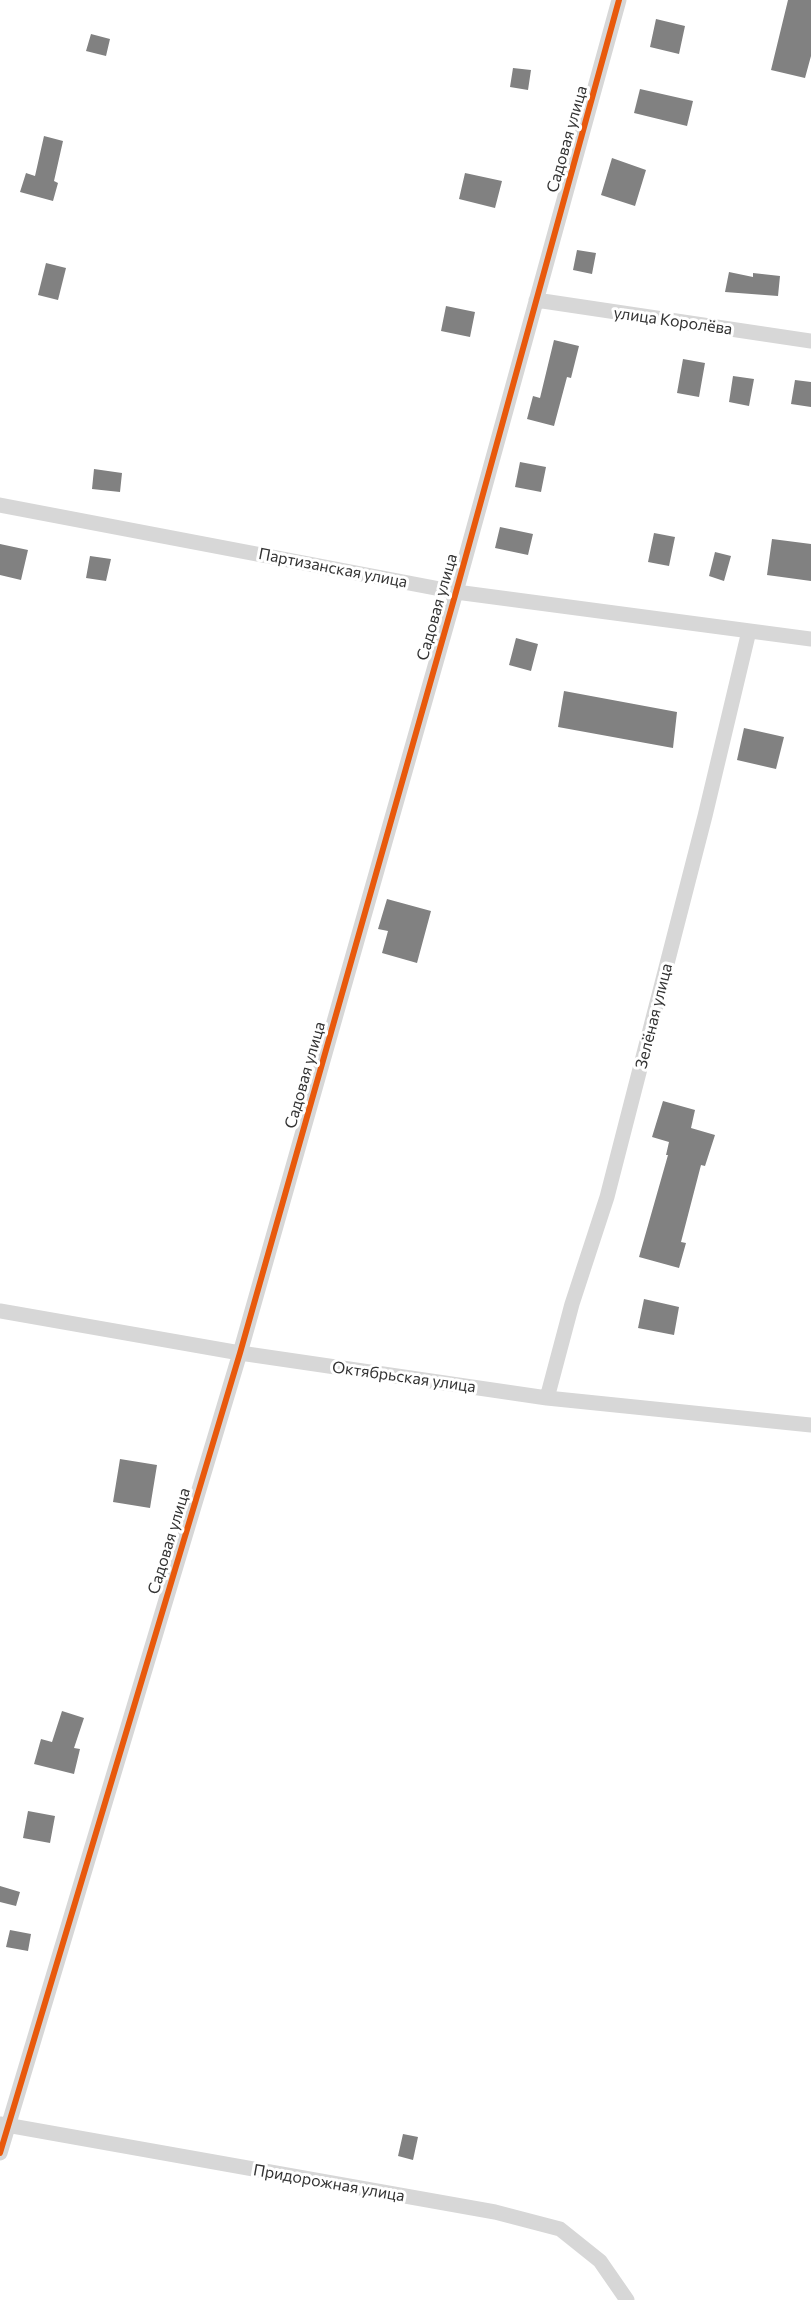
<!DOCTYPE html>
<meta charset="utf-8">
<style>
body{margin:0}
canvas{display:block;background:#fff}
</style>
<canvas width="811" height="2300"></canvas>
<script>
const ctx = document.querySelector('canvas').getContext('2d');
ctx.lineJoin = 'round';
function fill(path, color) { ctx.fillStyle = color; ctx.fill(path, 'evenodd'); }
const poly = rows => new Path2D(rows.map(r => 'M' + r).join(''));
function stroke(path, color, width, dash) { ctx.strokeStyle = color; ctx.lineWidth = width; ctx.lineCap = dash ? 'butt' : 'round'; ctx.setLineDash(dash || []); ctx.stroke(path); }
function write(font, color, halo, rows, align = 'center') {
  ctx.font = font + ' Commissioner,sans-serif'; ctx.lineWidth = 6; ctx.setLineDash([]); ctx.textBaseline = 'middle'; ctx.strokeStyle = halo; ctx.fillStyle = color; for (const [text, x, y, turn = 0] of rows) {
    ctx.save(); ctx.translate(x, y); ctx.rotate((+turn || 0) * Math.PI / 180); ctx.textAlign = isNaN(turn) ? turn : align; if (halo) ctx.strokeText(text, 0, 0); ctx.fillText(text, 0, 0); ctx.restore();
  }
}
const building = poly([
 [788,0,811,0,811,56,805,78,771,70],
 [656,19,685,26,679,54,650,47],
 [91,34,110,39,106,56,86,51],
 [513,68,531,70,528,90,510,87],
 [640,89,693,101,687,126,634,113],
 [44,136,63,141,54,181,58,183,53,201,20,192,26,173,35,176],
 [612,158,646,170,635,206,601,195],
 [465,173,502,181,495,208,459,199],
 [577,250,596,253,592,274,573,270],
 [46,263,66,268,58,300,38,295],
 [729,272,753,277,753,273,780,276,778,296,725,292],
 [446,306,475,312,470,337,441,331],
 [554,340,579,346,571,378,567,377,554,426,527,419,533,396,540,398],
 [683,359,705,363,699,397,677,393],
 [733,376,754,379,749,406,729,402],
 [795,380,811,382,811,407,791,404],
 [520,462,546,467,541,492,515,487],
 [94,469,122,473,120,492,92,489],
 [500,527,533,534,528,555,495,548],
 [654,533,675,537,669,566,648,562],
 [772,539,811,544,811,581,767,575],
 [0,544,28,550,21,580,0,575],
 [715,552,731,556,724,581,709,576],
 [90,556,111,559,106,581,86,578],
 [516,638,538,644,531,671,509,665],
 [564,691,677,712,673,748,558,727],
 [744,728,784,737,776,769,737,760],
 [387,899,431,911,417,963,382,953,388,931,378,929],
 [663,1101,695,1110,691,1128,715,1135,705,1166,701,1165,681,1242,686,1243,679,1268,639,1257,668,1155,666,1155,669,1142,652,1137],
 [644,1299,679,1307,674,1335,638,1328],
 [120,1459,157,1465,150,1508,113,1502],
 [62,1711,84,1718,74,1748,80,1749,74,1774,34,1764,41,1739,52,1742],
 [28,1811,55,1816,50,1843,23,1838],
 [0,1886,20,1892,16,1906,0,1902],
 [10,1930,31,1934,28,1951,6,1947],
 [403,2134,418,2137,413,2160,398,2156]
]);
const street = poly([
 [536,300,811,341],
 [0,505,456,592,811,639],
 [0,1311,240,1353,547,1398,811,1425],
 [547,1398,572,1304,607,1197,705,816,749,631],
 [0,2124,495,2212,560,2229,600,2261,627,2300],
 [0,2153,240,1353,456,592,619,0]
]);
const cycleway = poly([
 [0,2153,240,1353,456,592,619,0]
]);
const streetNames = [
 ["Садовая улица",567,139,-74],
 ["улица Королёва",673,321,8],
 ["Партизанская улица",333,568,11],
 ["Садовая улица",437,607,-74],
 ["Зелёная улица",654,1016,-76],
 ["Садовая улица",305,1075,-74],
 ["Октябрьская улица",404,1377,8],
 ["Садовая улица",169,1541,-73],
 ["Придорожная улица",329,2183,10]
];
fill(building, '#818181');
stroke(street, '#d7d7d7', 15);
stroke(cycleway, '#e8590c', 6);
write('16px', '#333', '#fff', streetNames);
</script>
